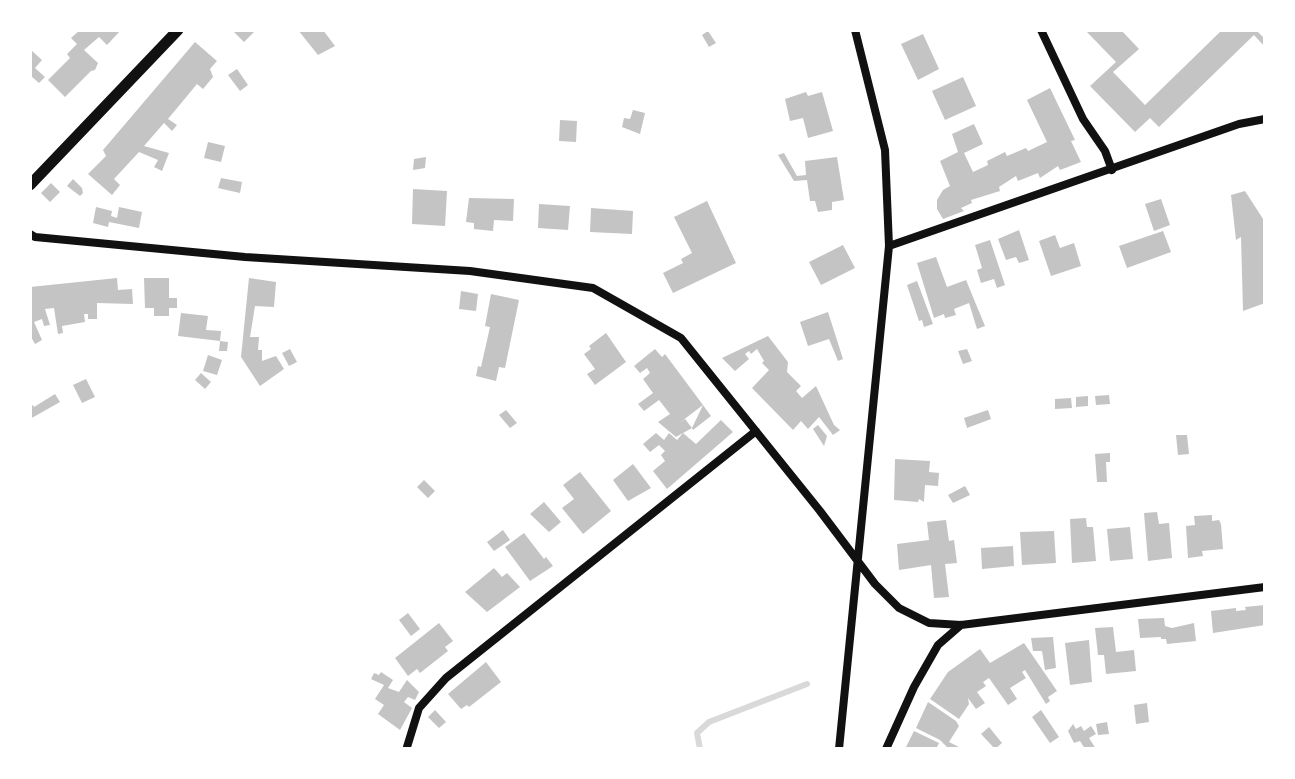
<!DOCTYPE html>
<style>
body{margin:0}
#map{position:relative;width:1295px;height:779px;overflow:hidden;background:#fff;font-family:"Open Sans",sans-serif}
canvas{display:block}
.frame{position:absolute;inset:0;border:32px solid #fff;pointer-events:none}
</style>
<div id="map">
<canvas width="1295" height="779"></canvas>
<div class="frame"></div>
</div>
<script>
const ctx = document.querySelector('canvas').getContext('2d');
ctx.lineJoin = 'round';
const poly = rows => new Path2D(rows.map(r => 'M' + r).join(''));
function stroke(path, color, width, dash) { ctx.strokeStyle = color; ctx.lineWidth = width; ctx.lineCap = dash ? 'butt' : 'round'; ctx.setLineDash(dash || []); ctx.stroke(path); }
function fill(path, color) { ctx.fillStyle = color; ctx.fill(path, 'evenodd'); }
const stream = poly([
 [700,749,697,733,709,722,807,684]
]);
const building = poly([
 [80,30,121,30,107,45,99,37,84,50,98,63,95,70,91,71,65,97,48,80,70,58,67,54,77,44,71,38],
 [232,30,256,30,244,42],
 [298,30,323,30,335,46,318,55],
 [1085,30,1121,30,1139,49,1113,72,1145,105,1222,30,1256,30,1265,39,1265,47,1254,35,1159,127,1150,118,1135,132,1090,86,1116,62],
 [708,31,716,43,709,47,702,35],
 [923,34,939,69,918,80,901,44],
 [195,42,217,61,210,69,213,77,203,89,197,84,168,119,177,125,172,131,164,123,144,146,169,153,162,171,154,167,158,160,139,152,114,179,120,185,112,195,88,174,106,156,103,150],
 [32,51,42,60,35,68,45,77,39,83,31,76],
 [237,69,248,85,240,91,228,75],
 [963,77,976,106,945,120,932,91],
 [1050,88,1075,140,1071,141,1081,162,1060,170,1058,166,1040,178,1038,173,1018,181,1016,176,999,187,1000,191,971,200,972,203,961,208,964,211,943,219,937,209,937,200,943,190,950,186,940,161,958,152,952,134,974,124,983,144,964,153,973,172,988,165,987,161,1005,152,1007,156,1026,148,1028,151,1047,142,1027,100],
 [806,92,808,96,822,92,833,131,808,138,803,118,790,121,785,99],
 [633,110,645,113,640,134,622,127,624,118,630,119],
 [560,120,577,121,576,142,559,141],
 [208,142,225,146,221,162,204,158],
 [784,153,797,176,806,175,805,161,837,157,844,200,832,202,832,210,818,212,815,201,810,201,807,180,794,181,778,155],
 [426,157,425,168,413,170,414,159],
 [221,178,242,182,240,193,218,188],
 [73,179,82,188,83,193,80,196,67,186],
 [51,183,60,192,50,202,41,193],
 [413,189,447,191,445,226,412,224],
 [1245,191,1265,222,1265,303,1243,311,1241,237,1236,240,1231,195],
 [469,198,514,199,513,221,494,220,493,231,474,229,474,223,466,222],
 [1161,199,1170,225,1154,231,1145,204],
 [707,201,736,263,673,293,663,273,683,263,681,259,692,253,674,217],
 [539,204,570,206,568,230,538,228],
 [96,207,112,211,111,216,117,218,119,207,142,212,139,228,109,222,108,227,93,223],
 [591,208,633,211,632,234,590,232],
 [1019,230,1029,260,1019,263,1016,257,1006,260,998,239],
 [1163,231,1171,252,1127,268,1119,246],
 [1055,235,1060,248,1074,243,1081,266,1051,276,1039,241],
 [990,240,1005,285,997,288,994,279,981,283,977,270,982,268,975,245],
 [843,245,855,268,821,285,809,262],
 [936,257,947,287,966,280,985,326,977,329,969,303,954,309,956,315,945,318,944,314,934,318,917,263],
 [117,278,118,290,132,289,133,304,97,303,97,319,88,319,88,314,84,314,85,322,62,326,63,333,58,334,54,308,45,309,50,325,44,326,42,319,34,322,42,340,35,344,30,335,30,287],
 [144,278,169,278,169,298,177,298,177,308,169,308,169,316,154,316,154,308,145,308],
 [249,278,276,282,274,307,255,306,250,337,259,337,258,350,262,350,262,361,276,356,284,369,260,386,241,357],
 [917,281,933,324,924,327,922,320,919,321,907,285],
 [461,291,478,294,476,311,459,309],
 [491,294,519,300,505,368,499,367,496,381,476,376,478,366,481,367,490,327,485,326],
 [828,312,843,359,838,361,829,339,808,346,800,322],
 [181,313,208,316,206,330,221,331,220,341,228,342,227,351,219,351,220,341,178,336],
 [606,333,626,362,595,385,587,374,595,369,584,354,591,349,589,346],
 [768,336,788,362,787,372,801,386,796,391,802,398,816,386,834,425,840,430,833,435,819,417,808,429,801,421,793,430,752,388,769,370,762,363,764,361,757,349,751,354,749,351,745,354,749,359,735,371,722,358],
 [290,349,297,362,289,366,282,353],
 [655,349,662,357,665,354,703,405,678,424,685,419,692,428,676,437,658,422,670,414,659,400,644,411,638,404,653,393,643,379,650,373,647,368,640,373,634,366],
 [967,349,972,361,963,364,958,351],
 [208,355,222,360,217,375,203,371],
 [201,373,211,382,205,389,195,380],
 [86,379,95,397,82,403,73,385],
 [55,394,60,402,30,419,30,407,33,405,34,407],
 [1109,395,1110,404,1096,405,1095,396],
 [1088,396,1088,406,1076,407,1076,397],
 [1071,398,1072,408,1055,409,1055,399],
 [703,405,711,416,693,430,692,428],
 [506,410,517,423,510,428,499,415],
 [988,410,991,419,967,428,964,418],
 [721,420,733,432,667,489,653,471,665,461,661,455,665,451,659,445,650,452,643,444,656,433,664,440,669,433,677,440,683,433,696,444],
 [818,425,827,436,824,446,813,429],
 [1176,435,1187,435,1189,454,1178,455],
 [1110,453,1110,462,1106,462,1107,482,1097,482,1095,454],
 [895,459,930,461,929,472,939,473,938,486,925,485,924,502,919,499,918,502,894,500],
 [633,464,651,488,628,501,613,480],
 [580,472,611,511,583,534,562,508,574,499,563,485],
 [424,480,435,491,428,498,417,487],
 [965,486,970,495,953,503,948,495],
 [544,502,561,522,549,532,530,514],
 [1157,512,1159,524,1169,523,1172,558,1148,561,1144,513],
 [1212,515,1212,521,1219,520,1221,524,1223,549,1202,551,1203,556,1188,558,1186,526,1195,525,1194,516],
 [1086,518,1087,527,1093,527,1096,561,1072,563,1070,519],
 [946,520,949,541,954,540,957,563,945,564,949,597,934,598,931,565,899,570,897,544,929,540,927,522],
 [1130,527,1133,559,1110,561,1107,529],
 [503,530,510,540,494,551,487,542],
 [1054,531,1056,563,1022,565,1020,532],
 [524,533,544,559,546,557,553,566,530,581,505,547],
 [1013,546,1014,566,982,569,981,548],
 [494,568,502,577,507,573,520,587,487,612,465,592],
 [1265,605,1265,625,1213,633,1211,611,1236,608,1236,611,1246,610,1245,607],
 [408,613,420,629,411,636,399,620],
 [1164,618,1165,626,1172,628,1194,623,1196,641,1167,644,1166,639,1161,639,1161,637,1140,638,1138,619],
 [439,623,453,641,445,647,448,651,420,673,417,669,408,676,395,658],
 [1113,627,1116,652,1134,650,1136,671,1106,674,1104,655,1098,655,1095,628],
 [1053,637,1056,668,1045,670,1042,651,1033,651,1031,638],
 [1089,640,1092,682,1070,685,1065,643],
 [1024,643,1057,691,1048,697,1050,701,1046,704,1025,670,1022,672,1026,678,1010,688,1017,699,1008,705,989,678,983,682,986,686,977,692,985,703,976,709,968,698,969,704,959,719,930,699,948,672,980,649,990,663],
 [486,662,501,682,469,707,467,705,461,709,448,694],
 [381,672,393,680,388,688,399,692,407,680,419,692,415,700,408,697,404,702,412,708,400,730,378,714,384,705,375,699,384,685,371,679,374,673,379,675],
 [928,702,956,721,959,726,949,742,963,749,949,749,940,740,916,728],
 [1147,703,1149,722,1136,724,1134,705],
 [435,710,446,722,439,728,428,717],
 [1041,710,1059,737,1050,743,1032,717],
 [1107,722,1109,734,1098,735,1096,724],
 [1073,724,1076,729,1081,726,1084,731,1091,726,1096,734,1089,738,1096,749,1085,749,1080,741,1074,743,1068,731],
 [989,727,1002,743,995,749,981,734],
 [914,731,939,743,936,749,905,749]
]);
const minor = poly([
 [1041,30,1083,119,1105,151,1112,170],
 [30,234,35,237,245,257,470,271,593,288,681,338,820,511,875,584,899,608,929,623,961,625,1265,587],
 [889,246,1239,124,1265,119],
 [407,747,419,708,446,678,756,431],
 [839,749,889,246,885,150,855,30],
 [886,749,914,687,938,645,961,625]
]);
const secondary = poly([
 [30,185,178,30]
]);
stroke(stream, '#d9d9d9', 6);
fill(building, '#c4c4c4');
stroke(minor, '#111', 8);
stroke(secondary, '#111', 11);
</script>
